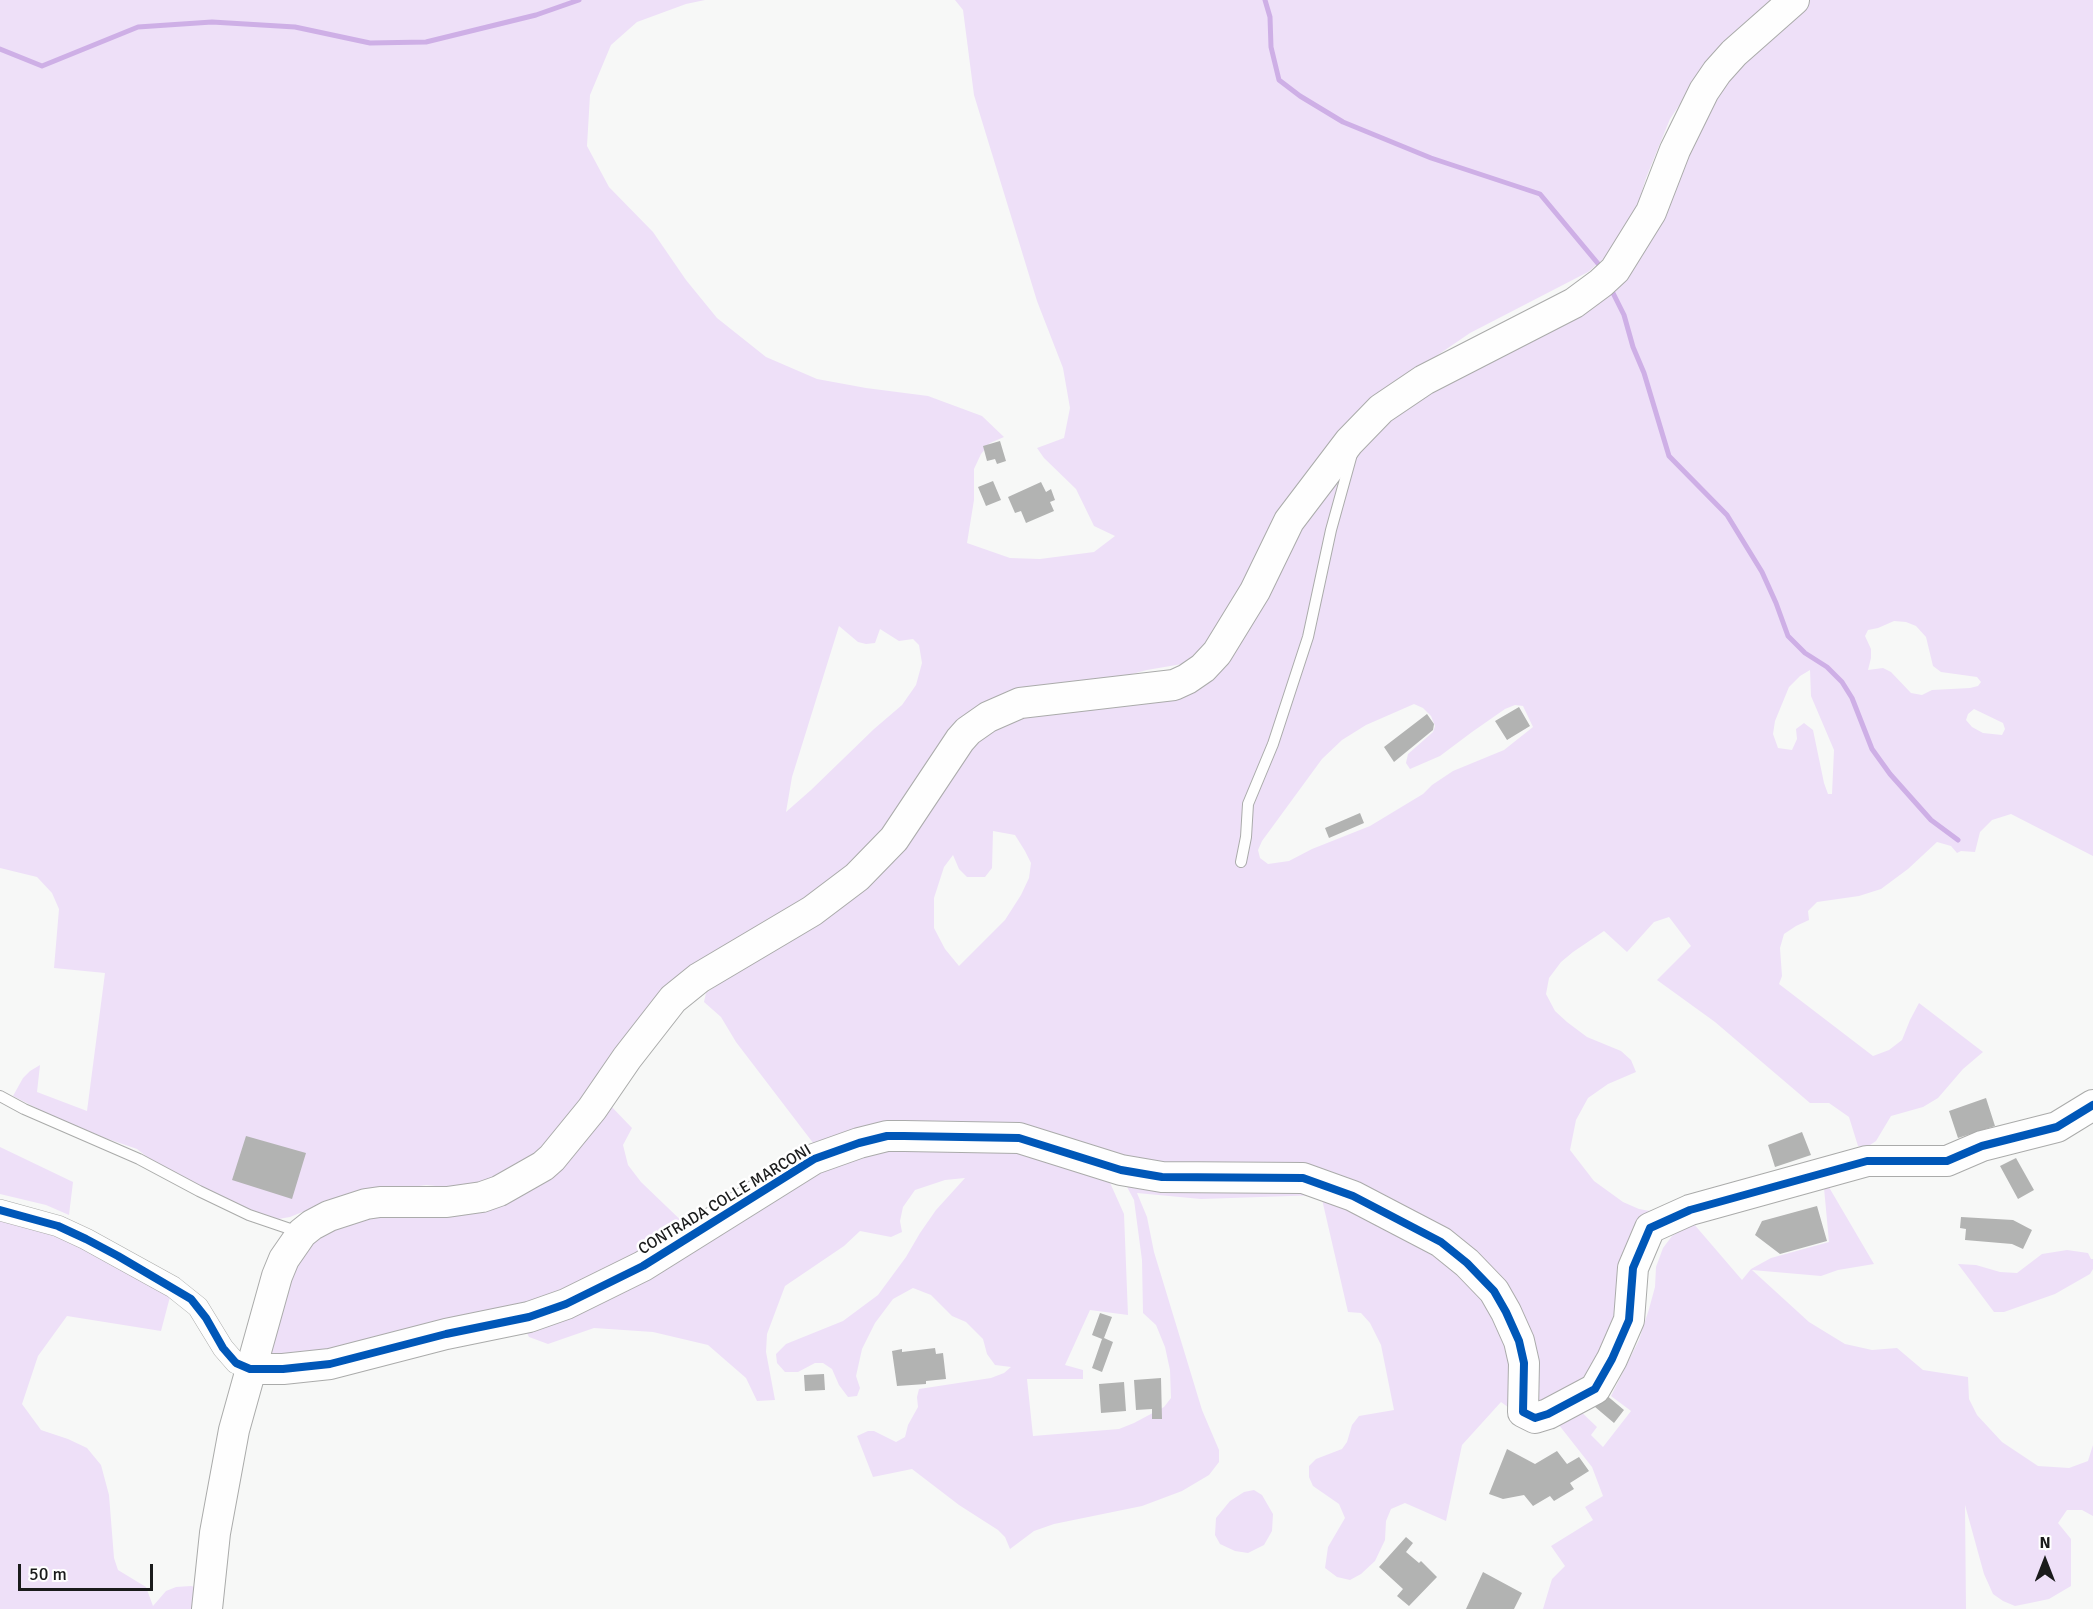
<!DOCTYPE html>
<style>
body{margin:0}
#map{position:relative;width:2093px;height:1609px;overflow:hidden;background:#f7f8f7;font-family:Signika,sans-serif}
canvas{display:block}
.north{position:absolute;left:2015px;top:1531px;width:60px;height:60px;-webkit-text-stroke:4px #fff;paint-order:stroke;rotate:0deg;font-size:16px;font-weight:700;line-height:24px;text-align:center;color:#1a1b1b}
.north::after{content:'';display:block;margin:auto;width:21px;height:27px;background:#1a1b1b;clip-path:polygon(50% 0,100% 100%,50% 72%,0 100%)}
.scale{position:absolute;left:18px;top:1564px;width:135px;height:27px;box-sizing:border-box;border:3px solid #1a1b1b;border-top:0;padding-left:8px;font-size:18px;line-height:21px;white-space:nowrap;color:#1a1b1b;-webkit-text-stroke:4px #fff;paint-order:stroke}
</style>
<div id="map">
<canvas width="2093" height="1609"></canvas>
<div class="north">N</div>
<div class="scale">50 m</div>
</div>
<script>
const ctx = document.querySelector('canvas').getContext('2d');
ctx.lineJoin = 'round';
function fill(path, color) { ctx.fillStyle = color; ctx.fill(path, 'evenodd'); }
const poly = rows => new Path2D(rows.map(r => 'M' + r).join(''));
function stroke(path, color, width, dash) { ctx.strokeStyle = color; ctx.lineWidth = width; ctx.lineCap = dash ? 'butt' : 'round'; ctx.setLineDash(dash || []); ctx.stroke(path); }
function write(font, color, halo, rows, align = 'center') {
  ctx.font = font + ' Signika,sans-serif'; ctx.lineWidth = 5; ctx.setLineDash([]); ctx.textBaseline = 'middle'; ctx.strokeStyle = halo; ctx.fillStyle = color; for (const [text, x, y, turn = 0] of rows) {
    ctx.save(); ctx.translate(x, y); ctx.rotate((+turn || 0) * Math.PI / 180); ctx.textAlign = isNaN(turn) ? turn : align; if (halo) ctx.strokeText(text, 0, 0); ctx.fillText(text, 0, 0); ctx.restore();
  }
}
const green = poly([
 [0,0,705,0,686,4,637,22,611,45,590,95,587,146,609,187,653,232,686,280,717,318,766,357,817,379,866,388,928,396,982,416,1004,437,990,443,981,454,974,469,974,500,967,543,1010,558,1040,559,1094,552,1115,536,1094,526,1076,489,1044,458,1037,448,1064,438,1070,408,1063,368,1037,301,974,95,963,10,955,0,1778,0,1703,70,1670,119,1646,178,1635,214,1607,256,1588,272,1470,333,1369,402,1211,647,1182,664,1147,670,1099,683,1021,691,893,819,849,867,807,903,700,968,564,1138,507,1178,456,1188,426,1185,337,1198,290,1217,278,1219,267,1218,200,1188,157,1165,137,1149,105,1138,50,1115,13,1096,23,1078,30,1071,40,1065,37,1092,87,1111,105,973,54,968,59,909,52,893,37,877,0,868],
 [839,626,858,642,866,644,875,643,880,629,899,641,913,639,919,645,922,663,916,685,902,705,874,729,811,790,786,812,792,777],
 [1808,0,2093,0,2093,856,2011,814,1992,820,1980,832,1975,852,1961,851,1957,853,1951,846,1937,842,1908,869,1881,889,1859,896,1817,902,1808,911,1809,920,1796,926,1784,934,1780,948,1782,976,1779,984,1873,1056,1889,1050,1902,1040,1910,1020,1919,1003,1983,1052,1963,1069,1938,1098,1923,1107,1891,1116,1876,1141,1867,1147,1858,1146,1849,1117,1829,1103,1810,1103,1715,1022,1657,980,1691,946,1669,917,1654,922,1627,952,1604,931,1573,952,1561,962,1549,978,1546,994,1555,1011,1567,1022,1587,1037,1621,1051,1631,1060,1636,1072,1608,1084,1588,1098,1576,1120,1570,1150,1594,1181,1623,1202,1639,1209,1650,1211,1666,1207,1593,1375,1535,1405,1519,1321,1382,1197,1137,1161,1086,1149,820,1152,736,1042,721,1017,704,1002,706,993,761,954,967,746,1003,720,1176,694,1297,525,1387,416,1579,311,1712,96],
 [1894,621,1906,622,1916,626,1926,637,1933,666,1941,672,1977,677,1981,682,1978,686,1970,688,1932,690,1922,695,1911,693,1891,672,1883,668,1868,670,1871,658,1871,649,1865,636,1868,630,1878,628],
 [1810,670,1811,696,1834,750,1832,794,1828,794,1824,783,1813,730,1804,723,1796,729,1797,739,1792,750,1778,748,1773,734,1775,721,1789,687,1800,676],
 [1414,704,1423,708,1431,716,1435,726,1433,732,1408,754,1406,763,1410,769,1440,756,1472,732,1505,709,1515,705,1523,706,1533,727,1504,750,1453,771,1432,785,1423,794,1370,826,1312,849,1289,861,1268,864,1260,858,1258,850,1262,841,1322,759,1342,740,1366,725],
 [1974,709,2003,723,2005,729,2002,735,1983,733,1972,727,1966,720,1968,714],
 [993,831,1015,835,1025,851,1031,863,1029,878,1021,895,1005,920,959,966,945,949,934,928,934,898,944,867,953,855,959,869,967,877,985,877,992,868],
 [609,1104,632,1128,623,1145,628,1165,641,1182,691,1230,610,1276,487,1321,264,1361,294,1258,317,1234,361,1212,463,1204],
 [965,1142,1103,1167,1124,1214,1128,1315,1090,1310,1065,1365,1083,1370,1083,1379,1027,1379,1033,1436,1119,1429,1134,1423,1164,1407,1171,1398,1170,1370,1165,1347,1156,1325,1143,1313,1142,1260,1134,1200,1119,1172,1287,1180,1391,1223,1485,1287,1513,1346,1512,1410,1501,1402,1462,1445,1446,1521,1405,1503,1391,1509,1386,1521,1385,1540,1375,1561,1361,1574,1350,1580,1337,1577,1325,1568,1328,1547,1345,1518,1339,1504,1313,1486,1309,1477,1309,1466,1316,1459,1342,1449,1347,1442,1352,1425,1359,1416,1394,1410,1381,1345,1370,1323,1361,1313,1348,1312,1321,1195,1201,1199,1137,1193,1147,1217,1154,1252,1202,1410,1219,1450,1219,1462,1209,1475,1182,1491,1142,1506,1054,1524,1034,1531,1010,1549,1005,1537,998,1530,959,1505,912,1469,873,1477,857,1436,868,1431,874,1431,896,1442,905,1437,908,1425,918,1407,917,1397,919,1389,991,1378,1004,1373,1011,1367,995,1365,987,1354,983,1339,966,1322,952,1316,931,1295,913,1288,893,1299,875,1323,862,1349,856,1376,860,1388,857,1396,848,1397,839,1385,832,1369,823,1363,815,1363,798,1372,785,1372,777,1363,776,1354,786,1344,843,1321,878,1295,906,1257,920,1233,936,1210,965,1178,945,1180,915,1190,903,1207,900,1221,902,1232,891,1237,860,1231,844,1246,785,1286,767,1334,766,1352,775,1400,757,1401,746,1378,708,1345,653,1332,594,1328,548,1344,529,1337,522,1323,788,1184,882,1144],
 [0,1147,73,1182,69,1215,46,1205,0,1194],
 [1823,1177,1874,1264,1838,1270,1821,1276,1752,1270,1809,1322,1845,1344,1872,1350,1897,1348,1923,1370,1968,1377,1969,1399,1977,1415,2002,1442,2038,1466,2069,1468,2088,1461,2093,1445,2093,1516,2082,1510,2067,1510,2058,1523,2071,1539,2071,1586,2049,1599,2030,1603,2015,1606,2003,1601,1993,1594,1984,1574,1965,1505,1966,1609,1543,1609,1552,1579,1565,1566,1551,1546,1593,1520,1585,1507,1603,1496,1592,1467,1555,1420,1575,1406,1597,1427,1591,1435,1603,1447,1631,1411,1611,1396,1639,1340,1649,1309,1655,1287,1656,1267,1663,1248,1672,1236,1693,1223,1742,1280,1751,1269,1771,1258,1829,1242],
 [0,1217,67,1233,171,1293,161,1331,67,1316,38,1356,22,1404,41,1430,68,1439,87,1448,101,1465,109,1495,114,1558,118,1570,146,1587,153,1606,166,1591,176,1587,191,1586,205,1590,203,1609,0,1609],
 [2067,1250,2088,1253,2091,1259,2093,1259,2093,1269,2090,1274,2055,1294,2004,1312,1994,1312,1958,1264,1976,1265,2000,1272,2017,1273,2042,1254],
 [1254,1490,1262,1495,1273,1514,1272,1531,1264,1545,1248,1553,1235,1551,1220,1544,1215,1535,1216,1518,1230,1501,1244,1492]
]);
const stream = poly([
 [1265,0,1270,17,1271,47,1279,80,1300,96,1343,122,1431,158,1540,194,1600,266],
 [0,49,42,66,138,27,212,22,295,27,370,43,426,42,536,15,579,0],
 [1611,289,1624,315,1633,347,1644,373,1669,456,1727,515,1762,572,1776,603,1788,636,1805,653,1827,667,1842,682,1852,698,1872,749,1890,774,1931,820,1958,840]
]);
const building = poly([
 [1000,441,1006,461,997,464,995,459,987,461,983,446],
 [993,481,1001,500,986,506,978,487],
 [1041,482,1046,492,1051,489,1055,500,1050,502,1054,511,1026,523,1021,511,1015,513,1008,497],
 [1519,707,1530,726,1507,740,1495,721],
 [1427,714,1434,724,1433,730,1394,762,1384,747],
 [1360,813,1364,823,1329,838,1325,828],
 [1986,1098,1995,1126,1958,1138,1949,1111],
 [1802,1132,1811,1155,1775,1167,1768,1145],
 [246,1136,306,1153,292,1199,232,1180],
 [2016,1158,2034,1190,2018,1199,2000,1166],
 [1817,1206,1827,1241,1780,1254,1755,1235,1762,1221],
 [1961,1217,2013,1220,2032,1230,2023,1249,2012,1244,1965,1240,1966,1229,1960,1228],
 [1100,1313,1112,1317,1104,1338,1113,1342,1102,1372,1092,1368,1102,1339,1092,1335],
 [935,1348,936,1354,943,1353,946,1379,926,1381,926,1384,897,1386,892,1351,902,1349,902,1352],
 [824,1374,825,1390,805,1391,804,1375],
 [1161,1378,1162,1419,1152,1419,1152,1409,1136,1410,1134,1380],
 [1124,1382,1126,1411,1101,1413,1099,1384],
 [1599,1389,1624,1410,1614,1423,1588,1401],
 [1507,1449,1535,1464,1557,1451,1567,1464,1579,1457,1589,1471,1570,1483,1574,1489,1554,1501,1550,1496,1533,1506,1524,1495,1503,1499,1489,1494],
 [1406,1537,1413,1543,1406,1552,1419,1563,1421,1561,1437,1577,1409,1606,1397,1596,1403,1589,1379,1567],
 [1483,1572,1522,1593,1514,1609,1466,1609]
]);
const lane = poly([
 [1241,862,1246,837,1248,804,1273,744,1308,637,1331,530,1352,454],
 [0,1096,24,1109,139,1159,199,1191,249,1215,299,1232]
]);
const street = poly([
 [0,1210,58,1226,86,1239,173,1287,198,1307,223,1348,236,1363,250,1369]
]);
const secondary = poly([
 [250,1369,283,1369,330,1364,446,1334,529,1317,566,1304,643,1266,814,1159,859,1143,887,1136,904,1136,1019,1138,1121,1170,1162,1177,1303,1178,1353,1196,1441,1242,1467,1263,1494,1291,1506,1312,1519,1341,1524,1363,1523,1412,1535,1418,1548,1414,1595,1389,1612,1359,1629,1320,1633,1268,1650,1228,1690,1210,1867,1161,1947,1161,1982,1146,2057,1127,2093,1105],
 [207,1609,215,1533,234,1430,277,1276,284,1259,302,1233,312,1225,329,1216,366,1204,380,1202,447,1202,482,1197,499,1191,543,1166,552,1158,592,1109,627,1058,673,999,699,978,812,911,857,877,894,839,960,740,968,731,988,717,1020,703,1174,685,1187,679,1203,668,1217,653,1255,591,1289,521,1349,442,1381,409,1424,380,1574,303,1601,283,1615,270,1651,212,1675,150,1704,91,1717,72,1734,53,1794,0]
]);
const cycleway = poly([
 [0,1210,58,1226,86,1239,118,1256,191,1299,206,1318,223,1348,236,1363,250,1369,283,1369,330,1364,446,1334,529,1317,566,1304,643,1266,814,1159,859,1143,887,1136,904,1136,1019,1138,1121,1170,1162,1177,1303,1178,1353,1196,1441,1242,1467,1263,1494,1291,1506,1312,1519,1341,1524,1363,1523,1412,1535,1418,1548,1414,1595,1389,1612,1359,1629,1320,1633,1268,1650,1228,1690,1210,1867,1161,1947,1161,1982,1146,2057,1127,2093,1105]
]);
const streetNames = [
 ["CONTRADA COLLE MARCONI",725,1200,-31]
];
fill(green, '#eee0f8');
stroke(stream, '#ceafe6', 5);
fill(building, '#b2b3b2');
stroke(lane, '#aaabaa', 12);
stroke(street, '#aaabaa', 22);
stroke(secondary, '#aaabaa', 32);
stroke(lane, '#fefefe', 10);
stroke(street, '#fefefe', 21);
stroke(secondary, '#fefefe', 30);
stroke(cycleway, '#0057b8', 8);
write('16px', '#1a1b1b', '#fff', streetNames);
</script>
